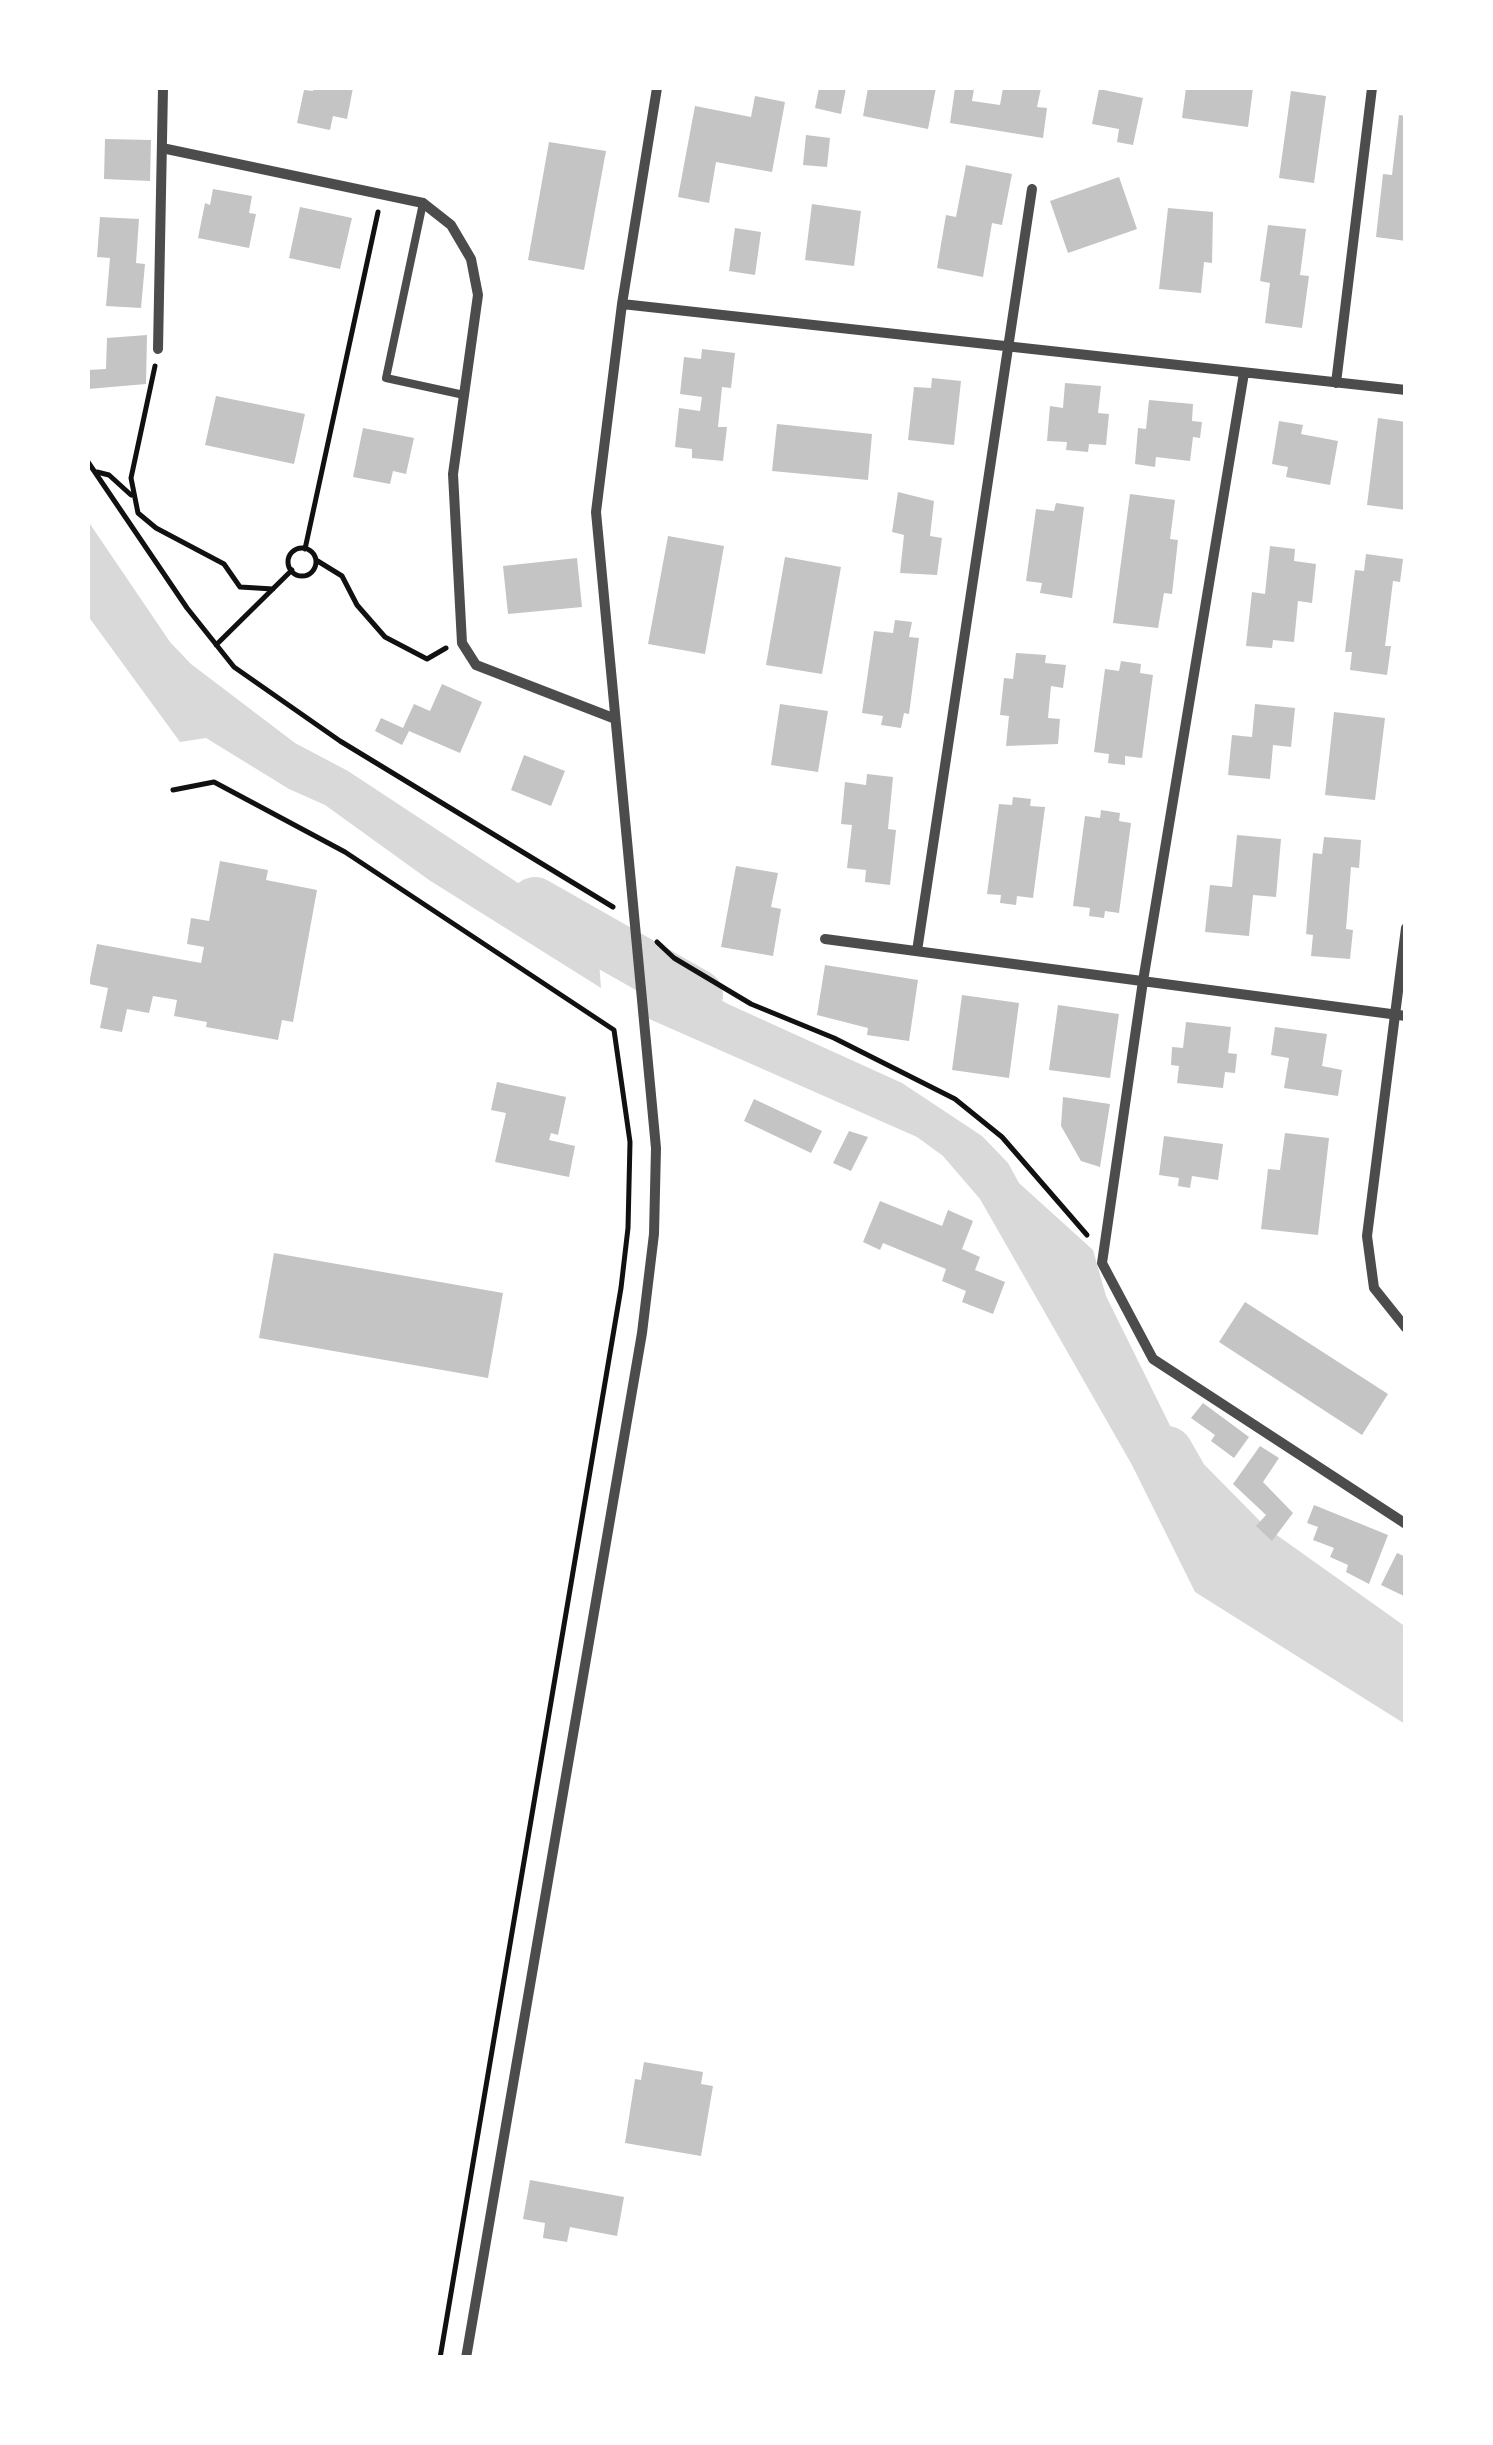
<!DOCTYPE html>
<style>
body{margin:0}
#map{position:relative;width:1493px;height:2445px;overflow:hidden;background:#fff;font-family:Mulish,sans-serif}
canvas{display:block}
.frame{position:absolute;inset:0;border:90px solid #fff;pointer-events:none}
</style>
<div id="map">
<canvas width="1493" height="2445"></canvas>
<div class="frame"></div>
</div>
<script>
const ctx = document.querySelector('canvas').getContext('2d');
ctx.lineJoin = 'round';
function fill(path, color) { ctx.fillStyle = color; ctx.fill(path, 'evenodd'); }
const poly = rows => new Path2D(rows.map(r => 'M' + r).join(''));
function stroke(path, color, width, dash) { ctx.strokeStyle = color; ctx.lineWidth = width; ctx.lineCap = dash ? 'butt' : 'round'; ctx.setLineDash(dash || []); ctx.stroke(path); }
const water = poly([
 [88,521,170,642,191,664,295,743,348,771,597,935,601,988,429,880,325,805,289,789,206,738,180,742,88,616],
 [643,958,728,1004,902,1083,982,1136,1008,1163,1019,1183,1093,1250,1106,1296,1229,1545,1405,1656,1405,1724,1195,1592,1132,1465,980,1199,943,1156,917,1137,647,1018]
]);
const river = poly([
 [535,903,697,995],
 [1167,1452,1183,1480,1250,1548,1406,1659]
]);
const building = poly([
 [314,88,353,88,347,119,333,116,330,130,297,123,304,90,313,91],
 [819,88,846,88,841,114,815,108],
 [868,88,936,88,928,129,863,116],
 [955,88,974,89,972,101,1000,105,1003,88,1041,88,1037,107,1047,108,1043,138,950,123],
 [1186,88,1253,88,1248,127,1182,118],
 [1099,89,1143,98,1133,145,1117,142,1119,129,1092,124],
 [1291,91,1326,96,1314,183,1279,178],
 [755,96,785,102,772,172,716,162,709,203,678,197,695,106,751,117],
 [1399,115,1406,116,1406,241,1376,237,1383,174,1392,175],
 [806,135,830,138,827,167,803,165],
 [105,139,151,140,150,181,104,179],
 [549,142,606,151,584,270,528,260],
 [966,165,1012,174,1002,225,992,223,983,277,937,268,946,215,956,217],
 [1119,177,1137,229,1068,253,1050,201],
 [213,189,252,196,249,213,256,214,249,248,198,238,205,203,210,205],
 [812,204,861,211,854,266,805,260],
 [300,207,352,218,340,269,289,258],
 [1168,208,1213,212,1212,263,1204,262,1201,293,1159,289],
 [100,217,139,219,136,263,145,264,141,308,106,306,110,258,97,257],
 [1268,225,1306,229,1300,275,1309,276,1302,328,1265,323,1270,283,1260,281],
 [735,228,761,232,755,275,729,271],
 [147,335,146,384,88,389,88,370,106,369,107,338],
 [702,349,735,353,731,388,722,387,718,427,727,427,723,461,692,458,692,449,675,447,679,408,700,411,702,397,680,394,684,357,701,359],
 [932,378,961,381,954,445,908,440,914,387,931,388],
 [1065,383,1101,386,1098,413,1109,414,1106,445,1089,444,1088,452,1066,450,1067,442,1047,441,1050,406,1063,408],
 [216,396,305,414,294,464,205,445],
 [1149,400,1193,404,1192,421,1202,422,1200,438,1193,437,1190,461,1156,457,1155,467,1135,464,1138,428,1146,429],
 [1378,418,1406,422,1406,510,1367,505],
 [1279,421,1303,425,1301,434,1338,441,1330,485,1286,477,1288,467,1272,464],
 [777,424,872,434,868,480,772,471],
 [363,428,414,438,406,474,393,471,390,484,353,477],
 [898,492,934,501,930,536,942,538,937,575,900,573,904,535,892,532],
 [1130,494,1175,500,1170,539,1178,540,1172,594,1164,593,1158,628,1113,623],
 [1056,503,1084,507,1072,598,1040,593,1042,583,1026,581,1036,509,1054,511],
 [668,536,724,546,705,654,648,644],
 [1270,546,1295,549,1294,561,1316,564,1312,603,1298,601,1294,642,1273,640,1272,648,1246,646,1252,592,1265,594],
 [1366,554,1403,559,1400,582,1393,581,1385,646,1391,646,1387,675,1350,670,1352,652,1345,652,1355,570,1364,571],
 [785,557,841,567,822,674,766,665],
 [577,558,582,607,508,614,503,566],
 [895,620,912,622,909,637,919,638,909,714,904,713,901,728,881,725,883,716,862,713,874,631,893,633],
 [1016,653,1046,655,1045,663,1066,665,1063,688,1051,686,1048,718,1060,719,1058,744,1006,746,1009,716,1000,715,1004,678,1013,679],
 [1121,661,1141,664,1140,673,1153,675,1142,758,1125,756,1125,765,1108,763,1109,754,1094,752,1105,669,1119,671],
 [442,684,482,702,460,753,409,731,402,745,375,731,381,718,403,728,414,704,430,711],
 [780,704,828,711,818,772,771,765],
 [1255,704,1295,708,1291,747,1273,745,1270,779,1228,775,1232,735,1252,737],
 [1334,712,1385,718,1375,800,1325,795],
 [524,755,565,771,551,806,511,790],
 [867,774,893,777,888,829,896,830,890,885,865,882,866,870,847,868,852,825,841,824,845,782,866,785],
 [1013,797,1031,799,1030,806,1045,807,1033,898,1017,896,1016,905,1000,903,1001,895,987,894,999,804,1012,805],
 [1101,810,1120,813,1119,821,1131,823,1119,913,1105,911,1104,918,1089,916,1090,908,1073,906,1085,816,1100,818],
 [1237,835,1281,839,1276,897,1253,895,1249,936,1205,932,1210,885,1232,887],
 [1324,837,1361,840,1359,868,1351,867,1346,929,1353,930,1350,959,1311,956,1313,935,1306,934,1313,853,1322,854],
 [220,861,268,870,266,880,317,890,293,1022,282,1020,278,1040,206,1027,207,1022,174,1016,177,1000,153,996,149,1013,127,1009,122,1032,100,1028,108,988,89,984,97,944,201,963,204,947,187,944,191,918,209,921],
 [736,866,778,873,771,907,781,909,773,956,721,947],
 [825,965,918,980,909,1041,867,1035,868,1028,817,1015],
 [962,995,1019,1003,1009,1078,952,1070],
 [1058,1005,1119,1014,1110,1078,1049,1070],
 [1186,1022,1231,1027,1228,1053,1237,1054,1235,1073,1225,1072,1223,1088,1177,1083,1179,1066,1171,1065,1172,1047,1183,1048],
 [1275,1027,1327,1034,1322,1066,1342,1070,1338,1096,1284,1088,1289,1058,1271,1055],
 [497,1082,566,1097,558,1135,551,1133,549,1140,575,1146,569,1177,495,1162,506,1113,491,1110],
 [1063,1097,1110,1104,1100,1167,1081,1161,1061,1126],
 [754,1099,822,1131,811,1153,744,1121],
 [849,1131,868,1137,851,1171,833,1163],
 [1285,1133,1329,1138,1318,1235,1261,1229,1268,1169,1280,1170],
 [1164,1136,1223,1144,1218,1180,1192,1176,1190,1188,1178,1186,1179,1178,1159,1175],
 [880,1201,942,1226,948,1210,973,1221,962,1249,980,1257,975,1270,1005,1282,993,1314,962,1302,966,1291,942,1281,946,1269,883,1243,880,1250,863,1242],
 [274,1253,503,1293,488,1378,259,1338],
 [1245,1302,1388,1394,1362,1435,1219,1342],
 [1203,1403,1249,1437,1234,1458,1211,1441,1215,1435,1191,1418],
 [1260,1446,1279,1458,1263,1482,1293,1513,1272,1541,1256,1526,1266,1515,1233,1484],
 [1314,1505,1388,1535,1369,1584,1346,1572,1348,1565,1330,1557,1334,1548,1313,1540,1318,1527,1307,1523],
 [1397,1553,1406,1557,1406,1597,1381,1585],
 [644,2062,703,2072,701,2084,713,2086,701,2156,625,2143,635,2079,641,2080],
 [530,2180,624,2197,617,2236,570,2227,567,2242,543,2238,545,2223,523,2219]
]);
const path = poly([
 [155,366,131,478,138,513,156,528,224,564,240,587,273,589],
 [88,462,187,608,234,667,340,741,613,907],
 [97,472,109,475,131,495],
 '288 562a14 14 0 1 1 28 0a14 14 0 1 1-28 0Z',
 [305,549,378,212],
 [316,560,342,576,357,605,385,637,427,659,446,648],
 [216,645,292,570],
 [173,790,214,782,345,852,614,1030,630,1142,628,1228,621,1288,440,2358],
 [657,942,674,958,751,1004,834,1038,955,1099,1002,1137,1087,1235]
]);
const service = poly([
 [423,203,386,378,464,395]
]);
const minor = poly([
 [162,148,423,203,451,225,471,259,478,295,453,474,462,643,476,665,613,718],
 [622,304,1406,390],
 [158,349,163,88],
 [1244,373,1143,981,1102,1263,1153,1359,1406,1524],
 [1336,383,1372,88],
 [1406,928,1367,1236,1374,1288,1406,1328],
 [825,939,1406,1016],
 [917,951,1032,189],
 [466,2358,642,1333,654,1234,656,1148,596,512,622,304,657,88]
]);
fill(water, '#d9d9d9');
stroke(river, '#d9d9d9', 52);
fill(building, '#c4c4c4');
stroke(path, '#111', 5);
stroke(service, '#4c4c4c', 8);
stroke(minor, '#4c4c4c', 10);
</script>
